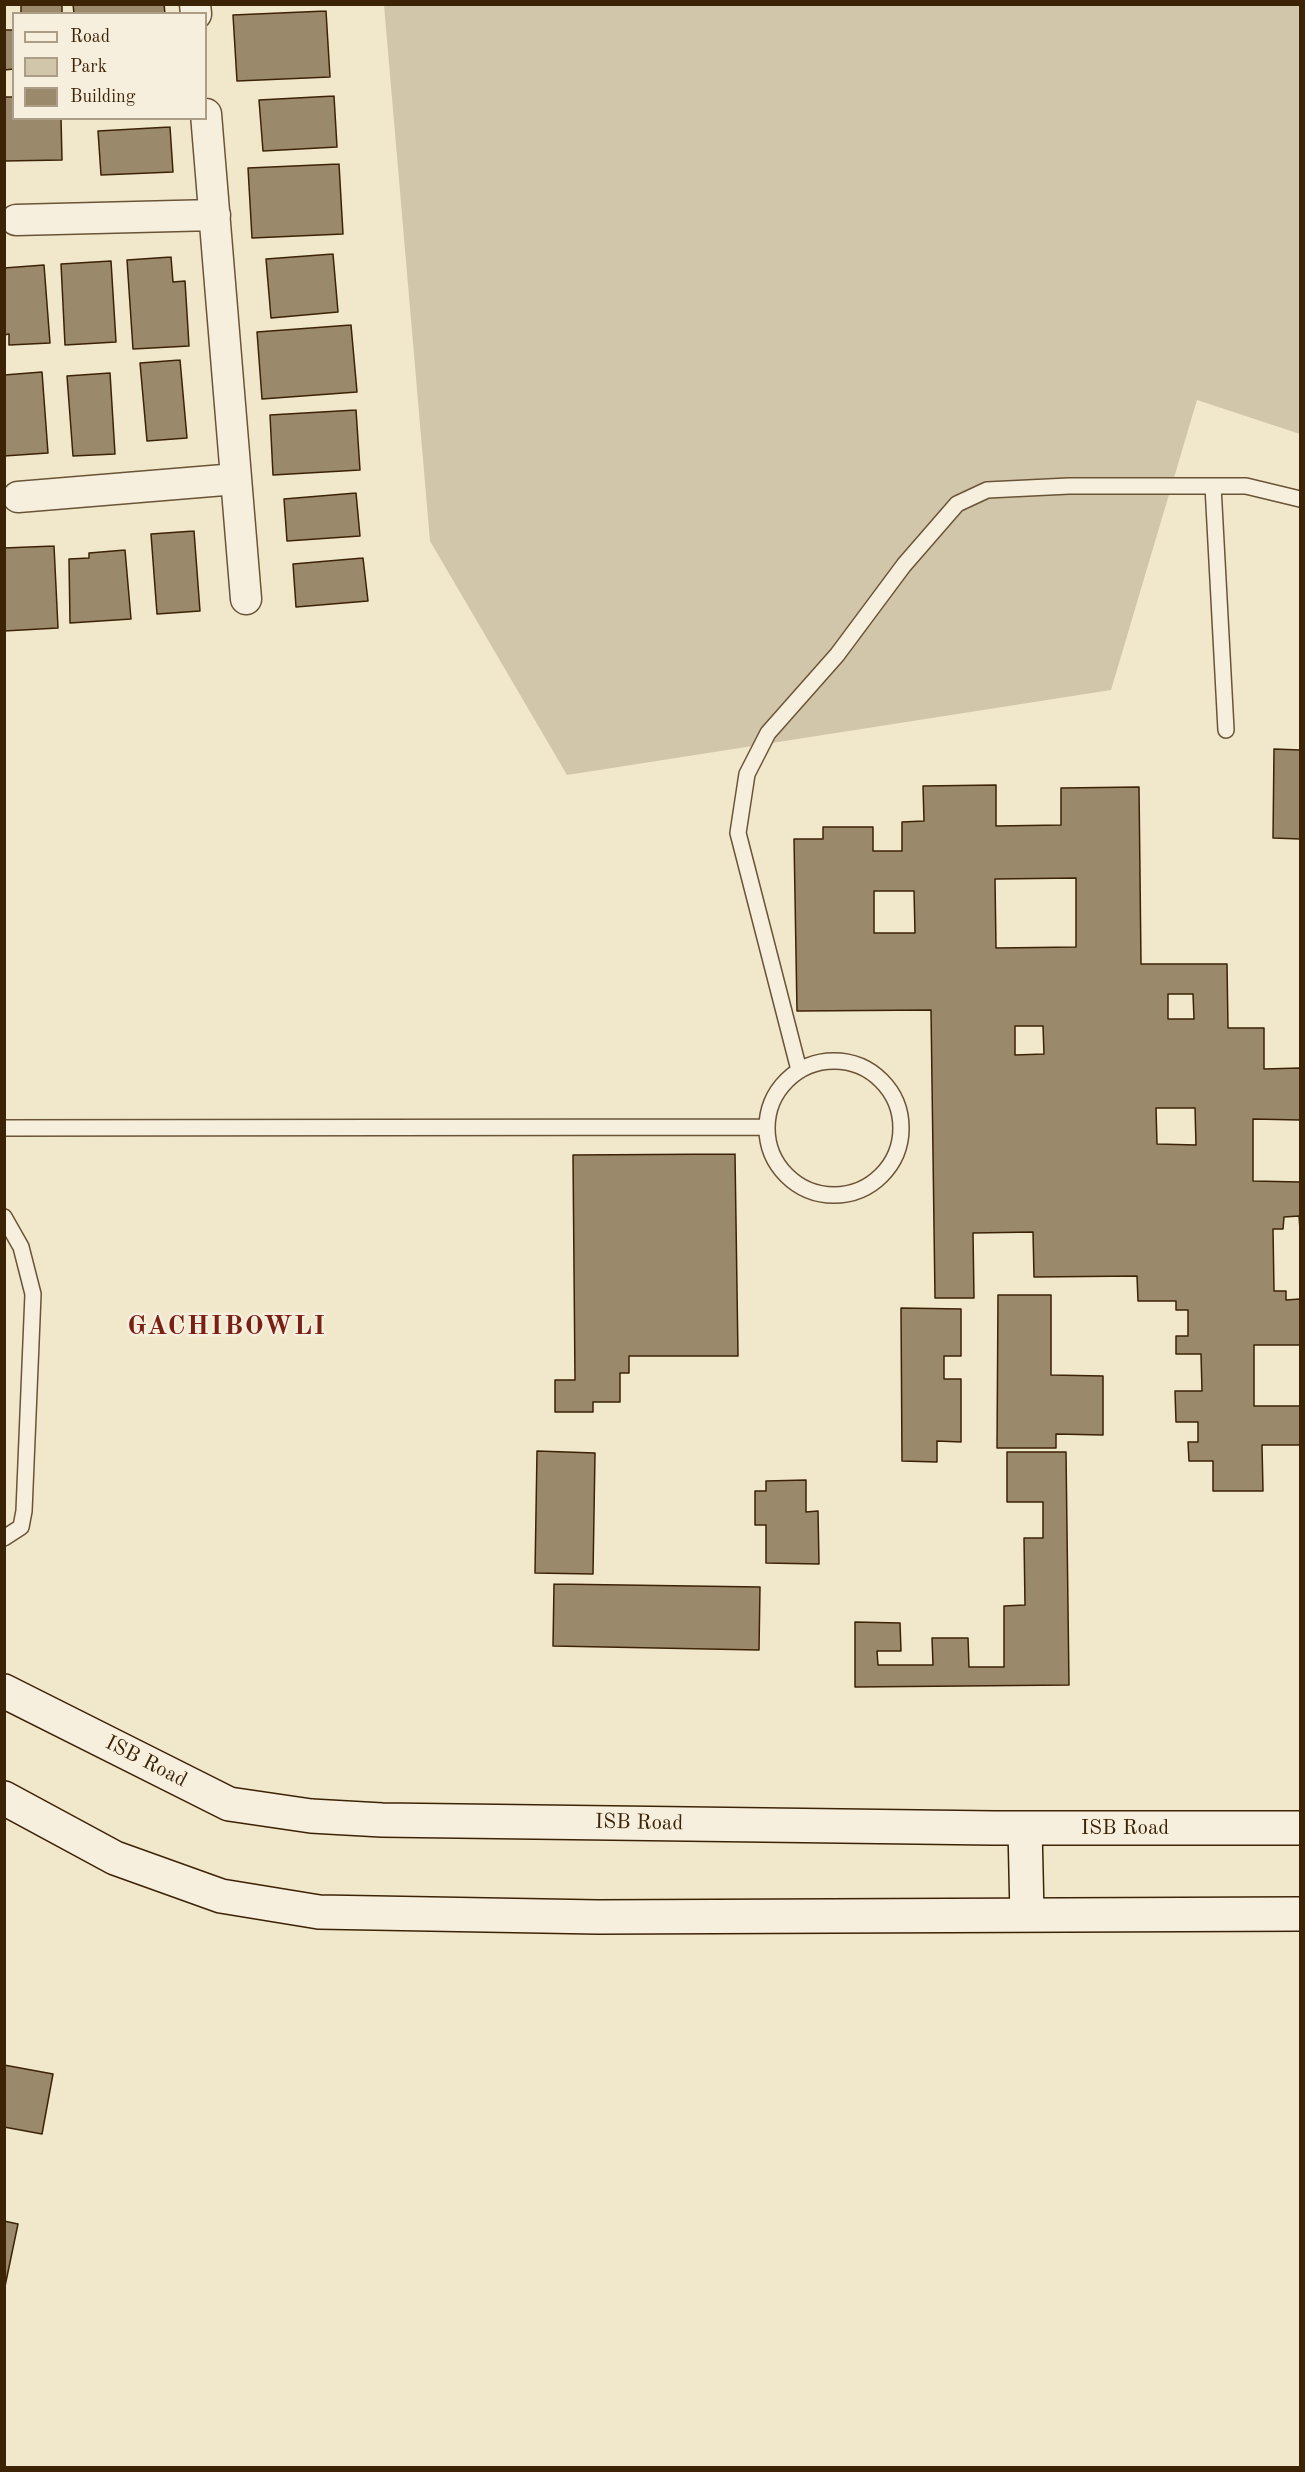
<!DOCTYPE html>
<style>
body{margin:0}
#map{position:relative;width:1305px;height:2472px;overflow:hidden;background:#f1e7cb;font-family:"Old Standard TT",serif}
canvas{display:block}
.frame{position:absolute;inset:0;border:6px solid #3d2306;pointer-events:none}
.legend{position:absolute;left:12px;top:12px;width:195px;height:108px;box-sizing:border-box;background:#f6efdd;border:2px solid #ac9d87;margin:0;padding:8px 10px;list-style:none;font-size:18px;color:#3d2306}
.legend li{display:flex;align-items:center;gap:12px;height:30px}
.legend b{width:30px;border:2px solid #ac9d87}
</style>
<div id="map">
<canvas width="1305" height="2472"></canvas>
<div class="frame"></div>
<ul class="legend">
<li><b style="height:8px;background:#f6efdd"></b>Road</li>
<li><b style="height:16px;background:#d2c6aa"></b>Park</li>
<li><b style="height:16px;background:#9b896c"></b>Building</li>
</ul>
</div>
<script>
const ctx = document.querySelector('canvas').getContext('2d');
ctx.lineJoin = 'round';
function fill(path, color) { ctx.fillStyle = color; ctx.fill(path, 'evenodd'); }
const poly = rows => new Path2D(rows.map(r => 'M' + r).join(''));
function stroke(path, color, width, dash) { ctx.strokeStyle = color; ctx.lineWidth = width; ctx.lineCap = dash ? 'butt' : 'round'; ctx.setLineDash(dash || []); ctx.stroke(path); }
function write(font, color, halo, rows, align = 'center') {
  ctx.font = font + ' "Old Standard TT",serif'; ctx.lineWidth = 5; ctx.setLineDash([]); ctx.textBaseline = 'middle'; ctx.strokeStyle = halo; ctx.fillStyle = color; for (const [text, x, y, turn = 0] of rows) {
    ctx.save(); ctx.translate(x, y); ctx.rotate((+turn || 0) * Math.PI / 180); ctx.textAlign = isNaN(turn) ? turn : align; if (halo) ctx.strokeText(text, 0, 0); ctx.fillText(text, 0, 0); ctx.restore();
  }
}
const green = poly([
 [384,5,1300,5,1300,434,1197,400,1111,690,567,775,430,541]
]);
const building = poly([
 [21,4,62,4,62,14,21,14,21,4],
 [73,4,164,4,165,14,74,14,73,4],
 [326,11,330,77,237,81,233,15,326,11],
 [4,30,14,30,14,69,4,70,4,30],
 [334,96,337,147,263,151,259,100,334,96],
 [4,97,14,97,14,118,61,118,62,160,4,161,4,97],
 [170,127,173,172,101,175,98,131,170,127],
 [339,164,343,234,252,238,248,168,339,164],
 [333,254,338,312,271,318,266,259,333,254],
 [171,257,173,282,185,281,189,346,133,349,127,260,171,257],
 [111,261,116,342,65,345,61,264,111,261],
 [44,265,50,343,9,345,9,334,4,335,4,268,44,265],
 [351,325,357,392,262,399,257,332,351,325],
 [180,360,187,438,147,441,140,363,180,360],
 [42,372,48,453,4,456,4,375,42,372],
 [110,373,115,454,73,456,67,376,110,373],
 [356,410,360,470,273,475,270,415,356,410],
 [356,493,360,536,287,541,284,499,356,493],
 [194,531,200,611,157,614,151,534,194,531],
 [54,546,58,628,4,631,4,548,54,546],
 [125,550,131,619,70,623,69,559,89,558,89,553,125,550],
 [363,558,368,601,296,607,293,564,363,558],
 [1274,749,1300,750,1300,839,1273,838,1274,749],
 [996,785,996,826,1061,825,1061,788,1139,787,1141,964,1227,964,1228,1028,1264,1028,1264,1069,1300,1068,1300,1120,1253,1119,1253,1181,1300,1182,1300,1229,1299,1216,1284,1217,1283,1229,1273,1229,1274,1291,1286,1291,1286,1300,1300,1299,1300,1345,1254,1345,1254,1406,1300,1406,1300,1445,1262,1445,1263,1491,1213,1491,1213,1461,1189,1461,1188,1442,1198,1442,1198,1422,1176,1422,1175,1391,1202,1391,1201,1354,1176,1354,1176,1336,1188,1336,1188,1310,1176,1310,1176,1301,1138,1301,1137,1276,1034,1277,1033,1232,973,1233,974,1298,935,1298,931,1010,797,1011,794,839,823,839,823,827,873,827,873,851,902,851,902,822,924,821,923,786,996,785],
 [1076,878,1076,947,996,948,995,879,1076,878],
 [874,891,914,891,915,933,874,933,874,891],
 [1168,994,1193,994,1194,1019,1168,1019,1168,994],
 [1015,1026,1043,1026,1044,1054,1015,1055,1015,1026],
 [1156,1108,1195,1108,1196,1145,1157,1144,1156,1108],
 [735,1154,738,1356,629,1356,629,1373,620,1373,620,1402,593,1402,593,1412,555,1412,555,1380,575,1380,573,1155,735,1154],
 [998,1295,1051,1295,1051,1375,1103,1376,1103,1435,1056,1434,1056,1448,997,1448,998,1295],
 [901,1308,961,1309,961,1356,944,1356,944,1379,961,1379,961,1442,937,1441,937,1462,902,1461,901,1308],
 [537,1451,595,1453,593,1574,535,1573,537,1451],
 [1007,1452,1066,1452,1069,1685,855,1687,855,1622,900,1623,901,1651,877,1651,878,1665,933,1665,932,1638,968,1638,969,1667,1004,1667,1004,1606,1025,1605,1024,1538,1043,1538,1043,1502,1007,1502,1007,1452],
 [806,1480,806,1512,818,1511,819,1564,766,1563,766,1525,755,1525,755,1491,766,1491,766,1481,806,1480],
 [554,1584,760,1587,759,1650,553,1646,554,1584],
 [4,2065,53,2074,42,2134,4,2127,4,2065],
 [4,2221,18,2224,4,2291,4,2221]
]);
const service = poly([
 [1213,486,1226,730],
 '767 1128a67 67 0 1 1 134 0a67 67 0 1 1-134 0Z',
 [799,1070,738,833,747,774,768,733,837,655,904,565,957,504,987,490,1069,486,1246,486,1300,499],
 [4,1128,767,1127],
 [4,1217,21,1247,33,1294,24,1511,21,1527,4,1538]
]);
const minor = poly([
 [195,4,196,14],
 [206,114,246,599],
 [16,220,215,215],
 [18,497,236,479]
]);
const secondary = poly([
 [4,1691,229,1804,311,1816,382,1820,994,1828,1300,1828],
 [4,1798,115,1858,221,1896,319,1912,598,1917,1300,1914],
 [1025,1828,1027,1915]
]);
const streetNames = [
 ["ISB Road",146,1762,27],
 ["ISB Road",639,1823,1],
 ["ISB Road",1125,1828]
];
const districtNames = [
 ["GACHIBOWLI",227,1327]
];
fill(green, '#d2c6aa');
fill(building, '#9b896c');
stroke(building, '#3d2306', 1.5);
stroke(service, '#6a5437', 18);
stroke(minor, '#6a5437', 33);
stroke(secondary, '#3d2306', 36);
stroke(service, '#f6efdd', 15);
stroke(minor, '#f6efdd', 30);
stroke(secondary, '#f6efdd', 33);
write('21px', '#3d2306', '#f6efdd', streetNames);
ctx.letterSpacing = '1.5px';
write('bold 27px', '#7a1f14', '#f6efdd', districtNames);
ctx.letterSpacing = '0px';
</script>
